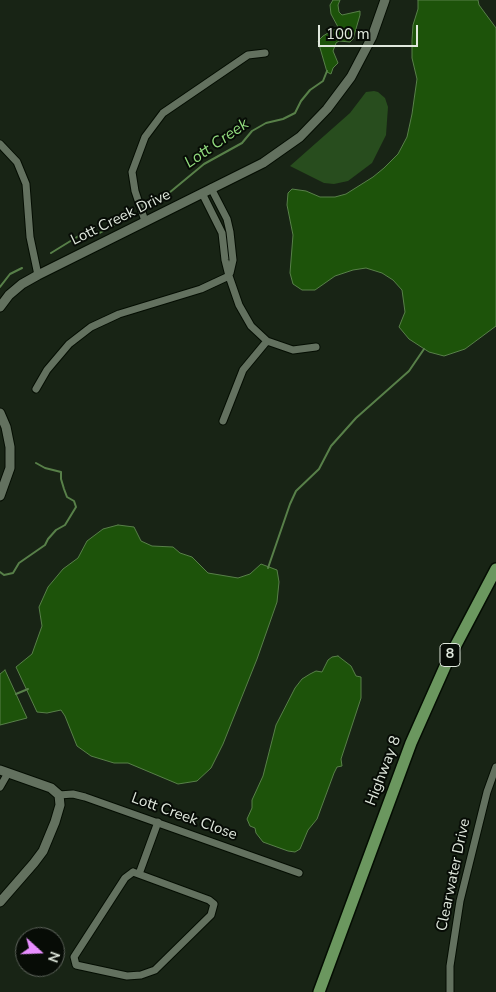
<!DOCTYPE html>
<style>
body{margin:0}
#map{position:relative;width:496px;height:992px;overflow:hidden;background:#182415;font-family:"Nunito Sans",sans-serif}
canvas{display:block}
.north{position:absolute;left:15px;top:927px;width:50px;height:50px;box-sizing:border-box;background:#070c06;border:1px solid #5e645c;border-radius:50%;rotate:110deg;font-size:14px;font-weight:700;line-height:20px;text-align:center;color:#e0e8dd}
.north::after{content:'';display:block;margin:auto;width:18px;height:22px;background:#e88eff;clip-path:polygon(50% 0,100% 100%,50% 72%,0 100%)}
.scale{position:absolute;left:318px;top:25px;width:100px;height:22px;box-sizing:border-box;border:2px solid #e0e8dd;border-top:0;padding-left:6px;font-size:15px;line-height:18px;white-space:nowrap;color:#e0e8dd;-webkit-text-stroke:4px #070c06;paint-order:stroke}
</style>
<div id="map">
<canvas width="496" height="992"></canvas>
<div class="north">N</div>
<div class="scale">100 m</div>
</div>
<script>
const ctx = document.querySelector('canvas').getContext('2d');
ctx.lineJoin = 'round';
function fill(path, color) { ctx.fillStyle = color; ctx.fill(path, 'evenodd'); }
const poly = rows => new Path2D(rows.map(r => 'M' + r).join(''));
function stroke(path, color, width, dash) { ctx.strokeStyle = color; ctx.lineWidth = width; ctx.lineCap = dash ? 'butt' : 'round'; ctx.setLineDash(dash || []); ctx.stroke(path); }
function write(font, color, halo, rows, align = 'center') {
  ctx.font = font + ' "Nunito Sans",sans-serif'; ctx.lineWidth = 4; ctx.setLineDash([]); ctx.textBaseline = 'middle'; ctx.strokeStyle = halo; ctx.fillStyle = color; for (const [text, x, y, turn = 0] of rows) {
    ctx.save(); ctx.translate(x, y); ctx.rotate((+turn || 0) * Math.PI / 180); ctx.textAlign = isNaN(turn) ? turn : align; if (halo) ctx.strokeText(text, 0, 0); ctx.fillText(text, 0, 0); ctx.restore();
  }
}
const green = poly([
 [374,91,378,92,385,98,388,107,386,135,372,163,348,181,334,184,324,183,290,166,350,113,366,92]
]);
const water = poly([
 [333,0,340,0,338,5,339,12,342,15,360,11,360,15,353,39,350,42,339,41,336,43,333,51,338,63,333,68,331,74,327,72,318,41,323,36,338,27,331,14,330,5,333,0],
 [418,0,478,0,479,5,496,28,496,326,465,349,444,356,429,352,409,339,399,327,405,312,402,290,393,280,382,273,366,268,353,270,335,276,315,290,302,290,293,284,290,273,293,235,287,205,288,193,292,189,306,191,320,197,335,197,346,194,373,177,384,168,398,154,407,137,412,114,417,79,412,58,412,40,413,25,418,9,418,0],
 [118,525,134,527,141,541,152,546,173,547,180,553,192,557,208,573,238,578,250,574,261,564,277,570,279,582,277,602,257,659,223,744,211,768,197,781,178,784,128,763,114,763,91,756,77,746,65,716,61,710,47,713,37,712,16,667,32,654,42,626,39,607,48,587,63,569,78,558,87,541,103,529,118,525],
 [338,656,351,666,356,676,361,677,361,698,341,759,342,766,337,767,334,773,317,819,308,830,300,849,295,852,288,851,263,842,256,833,255,828,250,826,247,819,252,808,252,800,263,776,276,725,295,688,302,679,310,674,316,671,322,672,328,660,332,657,338,656],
 [5,670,27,718,0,725,0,674,5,670]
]);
const stream = poly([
 [148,204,169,193,204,164,242,143,252,131,266,123,283,119,295,113,301,101,310,90,323,81,327,71],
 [51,253,90,229,98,234,134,213],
 [0,287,10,274,22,268],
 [268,568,290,504,296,491,319,469,331,446,356,418,409,371,424,349],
 [0,572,4,575,13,573,19,563,45,545,48,539,56,530,65,525,76,507,74,501,67,497,64,489,61,479,61,472,45,468,36,463],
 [16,694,28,689]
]);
const minor = poly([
 [0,144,17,162,26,184,30,237,38,275],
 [211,188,227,219,230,232,233,260,230,273],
 [202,193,222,233,225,260,229,276,239,305,251,326,267,341,293,350,316,347],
 [145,221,135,191,132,172,145,137,163,113,248,55,265,53],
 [36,389,47,370,69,344,91,327,119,314,201,289,229,276],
 [223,421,243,370,267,341],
 [0,787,8,773],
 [59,795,73,794,85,797,299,873],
 [133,872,209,900,214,904,211,915,155,970,141,975,127,976,76,965,74,957,125,878,133,872],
 [139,874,158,822],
 [450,992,450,966,460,901,487,792,496,767]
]);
const tertiary = poly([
 [0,307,9,295,22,284,38,275,263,163,300,137,327,109,351,77,372,37,385,0],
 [0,413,6,427,10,447,10,468,0,496],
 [0,770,51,788,59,795,60,805,55,822,43,851,34,863,0,902]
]);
const primary = poly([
 [319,992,411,743,447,662,496,569]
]);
const shields = [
 [450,655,20]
];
const shieldNames = [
 ["8",450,655]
];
const streetNames = [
 ["Lott Creek Drive",121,218,-26],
 ["Highway 8",384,771,-69],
 ["Lott Creek Close",184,817,20],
 ["Clearwater Drive",454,875,-78]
];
const waterNames = [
 ["Lott Creek",217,144,-35]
];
fill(green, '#284d1e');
fill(water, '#1d530a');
stroke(water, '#588049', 1);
stroke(stream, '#588049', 2);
stroke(minor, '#040d02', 9);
stroke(tertiary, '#040d02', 11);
stroke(primary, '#040d02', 14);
stroke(minor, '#63715f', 7);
stroke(tertiary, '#63715f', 9);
stroke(primary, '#6b975f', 11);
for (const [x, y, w] of shields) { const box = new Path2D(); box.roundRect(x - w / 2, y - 11.5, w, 23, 4); ctx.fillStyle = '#070c06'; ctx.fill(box); stroke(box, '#e0e8dd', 1); }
write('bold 14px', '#e0e8dd', null, shieldNames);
write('15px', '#e0e8dd', '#070c06', streetNames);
write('italic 16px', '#92dc7e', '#070c06', waterNames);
</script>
